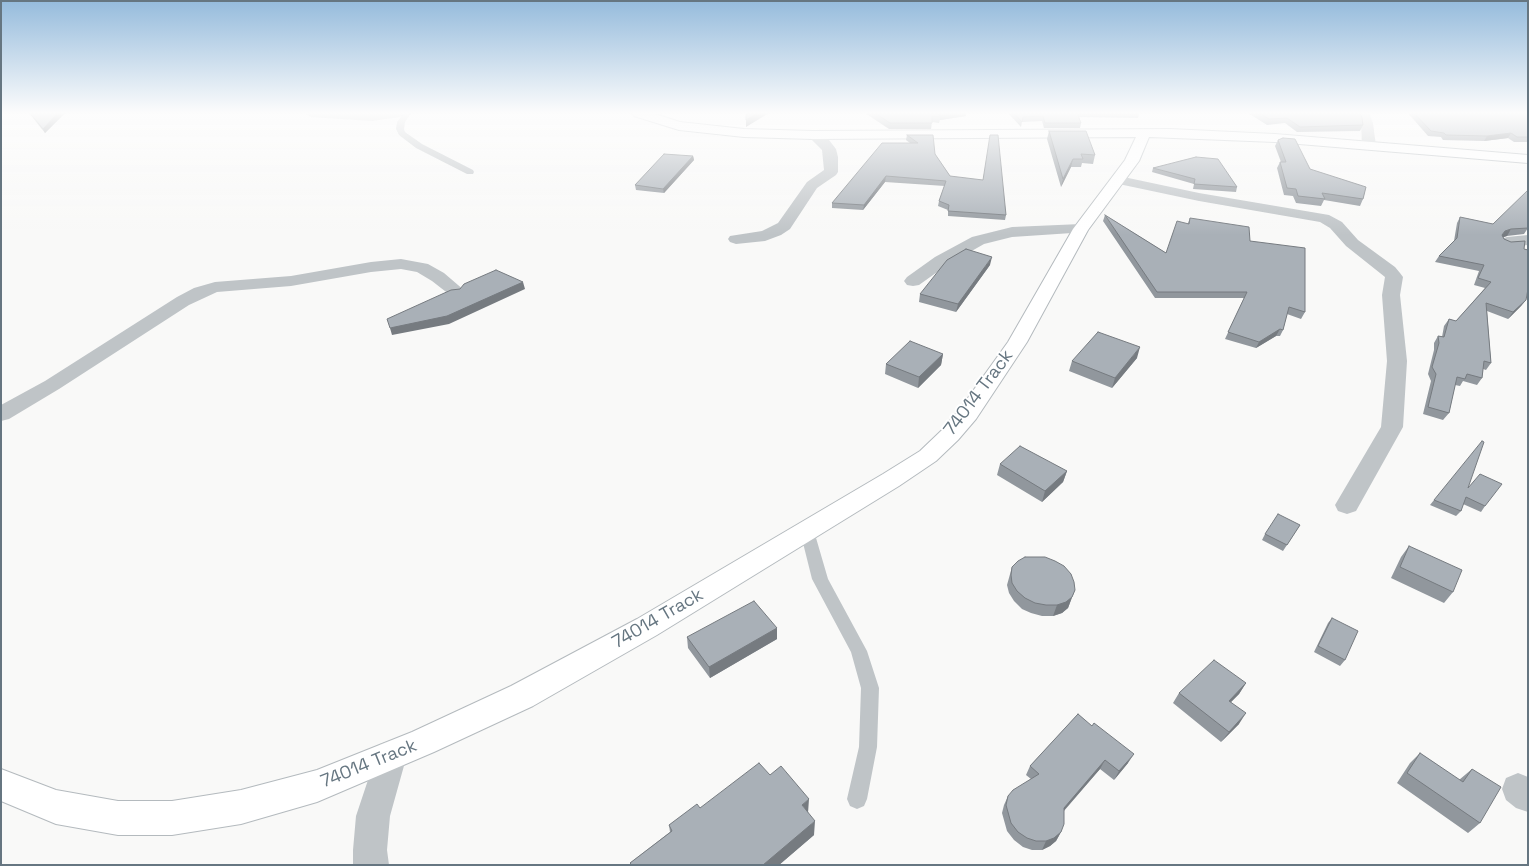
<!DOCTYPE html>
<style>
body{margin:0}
#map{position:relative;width:1529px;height:866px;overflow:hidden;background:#f9f9f8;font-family:"Space Grotesk",sans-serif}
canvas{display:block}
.frame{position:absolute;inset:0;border:2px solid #667681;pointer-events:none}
</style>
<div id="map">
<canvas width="1529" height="866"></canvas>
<div class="frame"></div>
</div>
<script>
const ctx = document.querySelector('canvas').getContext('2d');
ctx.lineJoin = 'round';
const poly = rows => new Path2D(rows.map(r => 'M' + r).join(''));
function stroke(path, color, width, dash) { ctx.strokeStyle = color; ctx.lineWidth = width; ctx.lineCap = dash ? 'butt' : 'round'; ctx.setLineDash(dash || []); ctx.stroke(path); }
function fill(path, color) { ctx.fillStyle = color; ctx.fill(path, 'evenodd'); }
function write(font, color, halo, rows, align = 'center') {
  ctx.font = font + ' "Space Grotesk",sans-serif'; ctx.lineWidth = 4; ctx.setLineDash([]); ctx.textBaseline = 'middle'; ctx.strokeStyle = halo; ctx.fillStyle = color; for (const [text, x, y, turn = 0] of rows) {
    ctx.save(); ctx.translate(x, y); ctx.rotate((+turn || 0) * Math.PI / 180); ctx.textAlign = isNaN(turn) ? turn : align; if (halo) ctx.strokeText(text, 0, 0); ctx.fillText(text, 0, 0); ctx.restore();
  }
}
const lane = poly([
 [404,113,411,113,405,122,404,129,405,132,422,144,473,170,474,172,473,174,467,174,416,148,399,135,396,129,397,122,404,113],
 [807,525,812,527,814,531,828,579,867,651,879,688,877,747,867,799,864,806,857,809,850,806,847,799,859,747,861,688,851,652,812,579,800,531,802,527,807,525]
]);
const street = poly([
 [305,113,406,113,400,117,372,121,311,117,305,113],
 [1357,113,1369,113,1373,123,1376,146,1374,149,1369,150,1364,149,1362,146,1361,123,1357,113],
 [813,131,818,132,829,140,836,149,838,157,838,172,836,175,817,188,790,229,781,235,765,241,736,244,730,242,728,239,730,236,762,231,778,223,807,182,824,170,822,150,807,135,808,132,813,131],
 [1119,176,1199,193,1329,215,1342,222,1358,240,1395,267,1400,273,1403,277,1400,295,1407,361,1403,427,1356,511,1347,514,1338,511,1335,505,1381,427,1387,361,1382,295,1385,277,1346,246,1330,228,1320,222,1199,201,1114,183,1112,180,1114,177,1119,176],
 [1081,224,1087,226,1089,229,1087,232,1012,237,984,244,947,265,919,285,913,286,907,285,904,281,907,277,935,257,972,237,1012,227,1081,224],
 [1528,235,1528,245,1507,247,1501,245,1499,242,1501,239,1507,237,1528,235],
 [401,259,428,264,444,273,465,291,462,295,456,296,450,295,432,281,417,272,401,269,371,272,291,286,217,292,189,305,59,389,9,419,1,421,1,405,45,381,177,297,194,288,215,282,291,276,371,262,401,259],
 [391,740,402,744,407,755,390,816,387,850,389,865,353,865,353,850,356,816,380,744,391,740],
 [1518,773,1528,777,1528,812,1516,808,1506,800,1502,789,1506,778,1518,773]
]);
const secondary = poly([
 [632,113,652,113,680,122,744,129,813,131,1170,129,1275,134,1528,155,1528,163,1275,142,1149,137,1139,161,1088,230,1027,342,976,419,958,440,936,461,899,486,657,635,533,706,434,752,317,802,241,824,172,835,118,835,56,824,1,801,1,769,56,790,118,801,172,801,241,790,317,770,412,732,511,686,637,619,883,474,920,451,942,430,960,409,1008,342,1073,229,1125,160,1136,137,813,139,744,137,679,130,634,116,632,113]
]);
const wall = poly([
 [29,113,65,113,45,133],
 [865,113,966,113,966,116,940,120,939,123,932,122,931,129,889,129],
 [1008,113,1139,113,1138,118,1079,117,1081,123,1080,128,1044,128,1042,121,1022,122,1021,127],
 [1248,113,1359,113,1363,125,1360,131,1297,132,1285,123,1267,125],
 [1408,113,1528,113,1528,142,1514,142,1508,138,1484,141,1443,140,1441,137,1428,136],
 [1049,131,1095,155,1093,164,1082,163,1081,167,1071,167,1061,187,1047,139],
 [907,135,935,154,950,176,1006,215,1005,220,948,216,948,210,938,206,939,201,945,186,885,182,863,210,832,208,832,203,910,143,906,140],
 [1278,140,1310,169,1363,199,1360,206,1324,200,1321,206,1296,203,1293,196,1284,195,1277,168,1280,162,1281,162,1275,146],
 [693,156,694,160,664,193,636,190,635,185],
 [1153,168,1237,187,1236,192,1193,189,1194,184,1152,172],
 [1105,215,1166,253,1188,223,1190,218,1250,241,1305,312,1301,319,1287,314,1283,330,1280,336,1276,336,1256,348,1225,339,1244,298,1155,298,1103,221],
 [1460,217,1493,224,1528,228,1524,234,1507,236,1503,237,1504,239,1524,249,1526,300,1521,306,1508,319,1487,311,1491,363,1486,370,1483,369,1482,378,1477,385,1463,381,1460,386,1455,385,1449,413,1443,420,1423,414,1431,381,1428,374,1434,350,1434,343,1438,336,1442,337,1444,326,1449,319,1456,321,1485,288,1474,285,1479,271,1435,262,1439,256,1454,241,1457,223],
 [990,265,956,312,919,302,920,294],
 [943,354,941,365,918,388,885,374,886,364],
 [1137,358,1112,388,1069,371,1072,361],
 [1000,464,1067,471,1063,482,1042,502,997,475],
 [1468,488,1485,506,1481,512,1463,504,1461,511,1456,516,1430,505,1434,500],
 [1300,525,1283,551,1262,540,1265,534],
 [1409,546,1453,592,1444,603,1391,578,1401,557],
 [1012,567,1075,590,1068,608,1062,613,1053,616,1042,616,1031,613,1022,609,1014,601,1009,593,1007,585],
 [1332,618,1345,660,1340,666,1314,652,1328,623],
 [777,628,777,639,710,678,688,648,687,637],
 [1246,683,1239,694,1231,702,1239,724,1221,742,1173,703,1179,693],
 [1078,714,1128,763,1114,780,1100,769,1064,811,1061,832,1056,841,1050,846,1042,850,1032,850,1023,847,1014,840,1007,831,1002,813,1004,805,1008,796,1031,779,1026,775,1030,766],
 [1420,753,1459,780,1472,769,1480,823,1468,833,1397,783,1410,763],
 [700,808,808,812,814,835,779,865,631,865,630,863,670,832,669,825]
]);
const shadedWall = poly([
 [58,113,65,113,45,133,43,129],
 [758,113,769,113,746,127,746,120],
 [944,113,966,113,966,116,940,120,940,117,939,114],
 [1511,133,1508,138,1484,141,1487,136],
 [693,156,694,160,664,193,663,189],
 [1073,159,1071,167,1061,187,1063,179],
 [886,176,885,182,863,210,864,205],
 [1511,229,1507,236,1501,238,1498,241,1505,231],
 [992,257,990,265,956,312,958,304],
 [523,282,525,289,449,324,392,335,390,328],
 [1526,300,1521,306,1508,319,1513,312],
 [1280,329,1276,336,1256,348,1259,342],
 [1140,347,1137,358,1112,388,1115,378],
 [943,354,941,365,918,388,919,377],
 [1067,471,1063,482,1042,502,1045,491],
 [1072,597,1068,608,1062,613,1053,616,1057,605],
 [777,628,777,639,710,678,709,667],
 [1246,683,1239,694,1222,711,1229,701],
 [1246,713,1239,724,1221,742,1229,732],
 [1134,754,1128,763,1114,780,1119,771],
 [1105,760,1100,769,1059,816,1064,808],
 [809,799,808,813,802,805],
 [815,821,814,835,779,865,763,865],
 [1061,832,1056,841,1050,846,1042,850,1046,841]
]);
const building = poly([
 [30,113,58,113,43,129,30,113],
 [746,113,758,113,746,120,746,113],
 [875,113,944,113,939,114,940,117,932,116,932,123,890,123,875,113],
 [1014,113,1077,113,1081,123,1045,123,1043,116,1023,117,1022,122,1014,113],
 [1259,113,1359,113,1361,115,1362,118,1363,125,1300,127,1287,118,1269,119,1259,113],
 [1414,113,1528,113,1528,137,1517,137,1511,133,1487,136,1446,135,1444,133,1431,131,1414,113],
 [1049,131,1086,131,1095,155,1081,154,1083,159,1073,159,1063,179,1049,131],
 [907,135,933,135,935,154,950,176,983,180,990,135,998,135,1006,215,948,211,949,205,939,201,946,181,886,176,864,205,832,203,882,143,918,143,907,135],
 [1283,138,1295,139,1310,169,1366,187,1363,199,1322,193,1325,199,1298,196,1296,189,1287,188,1280,162,1286,162,1278,140,1283,138],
 [664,154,693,156,663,189,635,185,664,154],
 [1196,157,1218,159,1237,187,1194,184,1195,179,1153,168,1196,157],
 [1528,190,1528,228,1511,229,1505,231,1502,235,1504,239,1511,242,1525,241,1524,249,1528,250,1528,289,1526,300,1513,312,1486,303,1491,363,1484,361,1482,378,1467,374,1465,379,1457,377,1449,413,1428,407,1436,374,1432,367,1439,343,1438,336,1444,337,1449,319,1456,321,1491,282,1478,278,1484,265,1439,256,1457,238,1460,217,1493,224,1528,190],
 [1105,215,1166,253,1177,221,1189,224,1190,218,1249,227,1250,241,1305,248,1305,312,1289,307,1283,330,1280,329,1259,342,1228,332,1247,292,1157,292,1105,215],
 [966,249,992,257,958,304,920,294,947,260,966,249],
 [496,270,523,282,447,316,390,328,387,319,451,290,460,289,464,284,496,270],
 [1098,332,1140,347,1115,378,1072,361,1098,332],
 [910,341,943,354,919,377,886,364,910,341],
 [1482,441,1484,442,1468,488,1480,474,1502,484,1485,506,1466,497,1461,511,1434,500,1482,441],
 [1020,446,1067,471,1045,491,1000,464,1020,446],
 [1278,514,1300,525,1287,545,1265,534,1278,514],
 [1409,546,1462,570,1453,592,1400,567,1409,546],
 [1025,557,1045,557,1055,561,1064,566,1071,574,1074,582,1075,590,1072,597,1066,602,1057,605,1046,605,1035,603,1025,598,1017,591,1012,583,1011,575,1012,567,1018,561,1025,557],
 [754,601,777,628,709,667,687,637,754,601],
 [1332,618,1358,631,1345,660,1318,646,1332,618],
 [1214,660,1246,683,1229,701,1246,713,1229,732,1179,693,1214,660],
 [1078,714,1092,726,1094,723,1134,754,1119,771,1105,760,1064,808,1064,824,1061,832,1054,838,1046,841,1036,841,1027,838,1018,832,1011,823,1006,805,1008,796,1013,790,1039,774,1030,766,1078,714],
 [1420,753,1463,782,1472,769,1501,787,1480,823,1407,773,1420,753],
 [759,763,770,775,781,766,809,799,802,805,815,821,763,865,632,865,630,863,672,831,669,825,697,804,700,808,759,763]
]);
const nearStreetnames = [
 ["74014 Track",979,393,-53],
 ["74014 Track",658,619,-30],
 ["74014 Track",369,764,-22]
];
stroke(secondary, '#b4babe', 2);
fill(lane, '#bfc4c7');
fill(street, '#bfc4c7');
fill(secondary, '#fff');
fill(wall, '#91979d');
fill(shadedWall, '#767b80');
fill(building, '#a9b0b7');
stroke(building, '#767b80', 1);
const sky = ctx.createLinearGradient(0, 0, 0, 235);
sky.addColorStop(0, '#95bbdc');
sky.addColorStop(0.48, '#fcfcfc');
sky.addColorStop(1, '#fcfcfc00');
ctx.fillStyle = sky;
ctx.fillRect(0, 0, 1529, 235);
write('18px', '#667681', '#fff', nearStreetnames);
</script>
